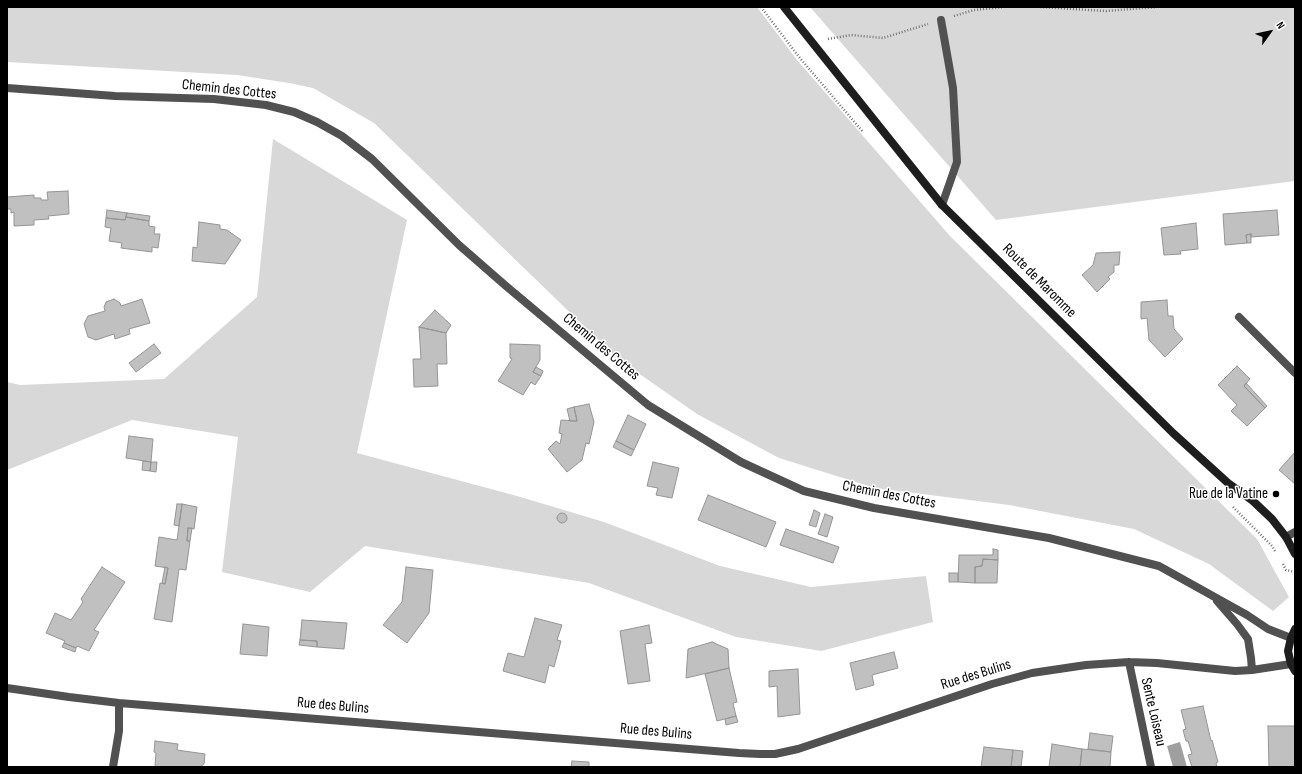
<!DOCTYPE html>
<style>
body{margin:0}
#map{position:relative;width:1302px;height:774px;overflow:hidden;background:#fff;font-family:"Sofia Sans Condensed",sans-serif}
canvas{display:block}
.frame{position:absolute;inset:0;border:8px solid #000;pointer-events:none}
.north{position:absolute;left:1250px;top:12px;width:40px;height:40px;-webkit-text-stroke:3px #fff;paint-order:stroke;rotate:57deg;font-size:11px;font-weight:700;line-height:16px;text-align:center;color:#000}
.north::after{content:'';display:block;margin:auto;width:14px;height:18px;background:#000;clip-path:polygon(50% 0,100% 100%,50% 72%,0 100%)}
</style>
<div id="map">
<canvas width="1302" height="774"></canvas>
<div class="frame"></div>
<div class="north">N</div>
</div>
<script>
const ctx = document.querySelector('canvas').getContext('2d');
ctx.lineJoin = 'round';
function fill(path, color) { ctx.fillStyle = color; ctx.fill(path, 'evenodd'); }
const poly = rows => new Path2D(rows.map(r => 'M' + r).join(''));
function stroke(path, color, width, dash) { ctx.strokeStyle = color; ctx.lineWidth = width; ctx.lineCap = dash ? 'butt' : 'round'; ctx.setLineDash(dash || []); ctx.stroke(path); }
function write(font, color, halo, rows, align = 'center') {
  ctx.font = font + ' "Sofia Sans Condensed",sans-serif'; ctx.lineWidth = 3; ctx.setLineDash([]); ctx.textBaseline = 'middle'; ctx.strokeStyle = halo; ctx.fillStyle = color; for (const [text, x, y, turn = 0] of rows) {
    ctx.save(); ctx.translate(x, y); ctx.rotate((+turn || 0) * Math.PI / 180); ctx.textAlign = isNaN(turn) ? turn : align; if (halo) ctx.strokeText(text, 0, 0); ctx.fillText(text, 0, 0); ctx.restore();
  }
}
const green = poly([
 [7,7,757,7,797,60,950,236,1257,539,1289,597,1273,611,1209,564,1134,529,1009,505,875,488,779,458,697,414,618,359,374,123,313,88,289,83,237,75,7,62],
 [810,7,1295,7,1295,181,996,220],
 [273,139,407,220,357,453,517,496,604,522,720,566,811,587,926,576,933,622,821,651,736,637,589,583,365,546,310,592,222,572,238,437,132,420,7,470,7,382,20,385,164,379,257,297]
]);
const water = poly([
 [1180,742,1187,767,1173,767,1167,746]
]);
const building = poly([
 [68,191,69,214,48,216,49,219,34,220,34,225,14,226,14,212,11,213,11,209,7,209,7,197,34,195,34,198,41,198,41,200,48,200,47,192,68,191],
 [107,210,127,213,125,220,106,218,107,210],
 [1277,210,1279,235,1251,237,1251,234,1246,235,1247,243,1225,245,1223,214,1277,210],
 [127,213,150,216,149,221,126,217,127,213],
 [126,217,149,221,149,226,155,227,154,234,160,234,158,248,152,247,152,252,121,248,122,243,109,241,111,228,105,227,106,218,125,220,126,217],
 [199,222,220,225,220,229,227,230,241,240,225,264,192,261,193,247,197,248,199,222],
 [1196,223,1198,249,1180,251,1181,254,1164,255,1161,228,1196,223],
 [1251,234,1251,243,1247,243,1246,235,1251,234],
 [1120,252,1119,265,1114,265,1114,272,1108,277,1110,279,1097,292,1082,275,1093,265,1096,253,1120,252],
 [114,299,120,303,121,306,142,299,150,323,129,329,130,334,115,339,114,334,96,340,88,337,84,324,88,316,105,311,104,307,106,302,114,299],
 [1167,300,1168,316,1173,316,1174,329,1183,339,1165,357,1149,340,1147,318,1141,319,1141,302,1167,300],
 [435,310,451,325,446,333,419,327,435,310],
 [419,327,446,333,447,364,437,364,438,386,414,387,413,359,421,359,419,327],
 [154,344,161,353,136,372,129,363,154,344],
 [510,344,540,345,540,360,533,372,541,376,535,385,531,382,523,395,498,381,512,359,510,358,510,344],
 [1237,366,1250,379,1244,386,1265,408,1247,426,1231,411,1237,405,1218,385,1237,366],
 [536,367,543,371,541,376,533,372,536,367],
 [1246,383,1267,406,1265,408,1244,386,1246,383],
 [589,404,594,422,589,444,586,443,582,460,567,472,548,449,556,441,560,444,562,434,559,433,561,420,577,421,574,407,589,404],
 [574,407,577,421,570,421,567,409,574,407],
 [628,415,646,424,634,450,616,441,628,415],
 [129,436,153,439,151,462,126,458,129,436],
 [616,441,634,450,631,456,613,447,616,441],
 [1295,452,1295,484,1279,470,1295,452],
 [143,461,151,462,150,471,142,470,143,461],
 [151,462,157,462,156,472,150,471,151,462],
 [653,462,679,468,672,498,656,495,658,488,647,486,653,462],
 [708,495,776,522,766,547,698,520,708,495],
 [177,504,182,504,179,526,174,525,177,504],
 [182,504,197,507,194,529,188,528,187,541,190,541,186,570,179,569,172,622,154,619,160,583,165,584,168,568,155,566,159,537,177,540,182,504],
 [814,510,820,513,816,527,809,525,814,510],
 '557 518a5 5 0 1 1 10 0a5 5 0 1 1-10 0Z',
 [825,514,833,517,827,537,818,534,825,514],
 [188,528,192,528,190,541,187,541,188,528],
 [786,529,839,547,833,563,780,545,786,529],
 [993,549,998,550,998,560,983,559,982,566,975,567,975,583,958,582,959,555,993,555,993,549],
 [983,559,998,560,997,583,975,583,975,567,982,566,983,559],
 [102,567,125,582,94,630,99,632,89,651,77,646,76,648,64,643,65,641,46,633,55,613,71,620,83,602,81,599,102,567],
 [165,567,168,568,165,584,162,583,165,567],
 [406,567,433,570,429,613,407,643,383,625,402,602,406,567],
 [949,573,958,573,958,582,949,582,949,573],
 [535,618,562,625,557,640,561,641,554,667,549,665,545,683,503,671,508,653,524,657,535,618],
 [302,620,347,623,344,649,317,647,317,641,300,640,302,620],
 [243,624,269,627,267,656,240,654,243,624],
 [649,625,652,643,645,644,650,681,628,684,620,631,649,625],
 [300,640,317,641,317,647,299,645,300,640],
 [712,642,728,649,729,668,686,678,688,649,712,642],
 [64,643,76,648,75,652,62,647,64,643],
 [894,652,898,668,872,675,874,685,856,690,850,663,894,652],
 [729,668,737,702,733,703,736,716,717,721,705,674,729,668],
 [798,669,800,714,778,717,777,686,769,687,769,671,798,669],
 [1203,706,1211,741,1212,740,1218,762,1216,763,1217,767,1192,767,1188,755,1192,754,1188,741,1186,741,1183,730,1186,729,1181,710,1203,706],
 [736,716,738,722,726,725,725,719,736,716],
 [1268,726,1295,726,1295,767,1269,767,1268,726],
 [1090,733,1113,736,1111,752,1088,749,1090,733],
 [155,741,178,744,177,750,205,754,204,764,200,767,156,767,155,765,156,753,154,752,155,741],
 [1052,744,1082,749,1080,767,1049,767,1052,744],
 [984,747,1013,750,1011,767,981,767,984,747],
 [1082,749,1111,752,1110,767,1080,767,1082,749],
 [1013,750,1023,751,1021,767,1011,767,1013,750],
 [572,761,589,762,589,767,571,767,572,761]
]);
const path = poly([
 [761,7,799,57,863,132],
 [1040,7,1106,11,1157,7],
 [954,16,974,10,1004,7],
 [828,39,851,35,883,38,928,24],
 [1233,507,1272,546,1275,551],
 [1283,564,1286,570,1295,572]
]);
const lane = poly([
 [941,20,953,88,957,162,942,205]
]);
const street = poly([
 [7,88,115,96,214,99,266,105,294,112,317,122,342,136,372,159,459,245,506,286,648,405,741,462,804,491,874,508,1049,538,1159,566,1247,615,1268,629,1291,638],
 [1239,317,1295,373],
 [1286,537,1295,532],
 [1217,601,1237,624,1248,639,1251,658,1252,670],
 [1129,662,1151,767],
 [7,688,69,697,119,703,739,753,760,754,775,754,798,749,992,684,1032,673,1086,665,1129,662,1157,663,1235,671,1252,670,1291,664],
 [113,767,119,731,119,703]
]);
const secondary = poly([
 [784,7,942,205,1173,433,1228,483,1253,501,1272,519,1286,537,1295,554],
 [1295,629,1291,638,1288,651,1291,664,1295,671]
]);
const markers = [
 [1276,494,4,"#000"]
];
const streetNames = [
 ["Chemin des Cottes",229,90,6],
 ["Route de Maromme",1039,281,45],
 ["Chemin des Cottes",601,347,40],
 ["Chemin des Cottes",889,495,11],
 ["Rue des Bulins",976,675,-17],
 ["Rue des Bulins",333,706,5],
 ["Sente Loiseau",1153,712,77],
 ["Rue des Bulins",656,732,5]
];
const poiNames = [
 ["Rue de la Vatine",1268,494]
];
fill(green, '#d8d8d8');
fill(water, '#9f9f9f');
fill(building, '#c0c0c0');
stroke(building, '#959595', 1);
stroke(path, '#737373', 2.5, [1, 2]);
stroke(lane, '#515151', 8);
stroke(street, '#515151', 8);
stroke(secondary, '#1e1e1e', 8);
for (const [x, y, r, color] of markers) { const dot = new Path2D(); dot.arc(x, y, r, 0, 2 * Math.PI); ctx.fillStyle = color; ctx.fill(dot); stroke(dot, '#fff', 1.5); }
write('15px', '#000', '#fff', streetNames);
write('15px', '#000', '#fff', poiNames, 'right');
</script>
